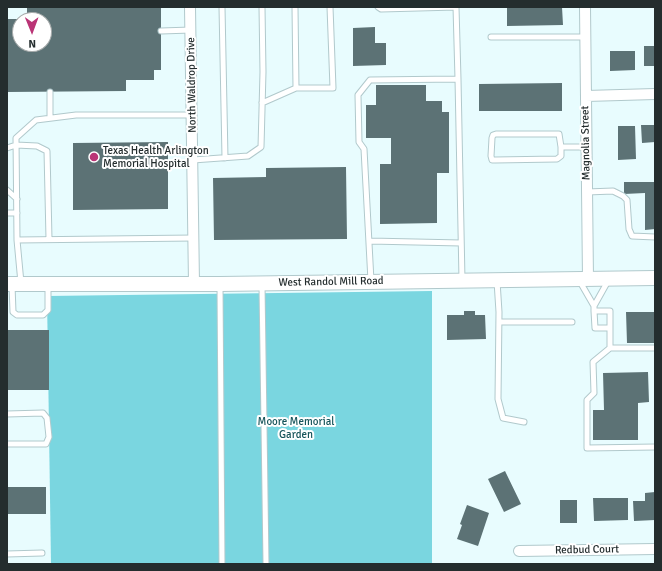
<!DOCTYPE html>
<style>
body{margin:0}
#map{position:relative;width:662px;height:571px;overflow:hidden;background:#e8fcfe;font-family:Signika,sans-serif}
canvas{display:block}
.frame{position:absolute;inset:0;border:8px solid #242d2e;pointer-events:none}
.north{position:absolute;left:12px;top:12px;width:40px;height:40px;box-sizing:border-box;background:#fff;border:1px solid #a7abab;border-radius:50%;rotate:179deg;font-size:11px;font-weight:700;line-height:16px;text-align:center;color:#242d2e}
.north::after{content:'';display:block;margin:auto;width:14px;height:18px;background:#ba3476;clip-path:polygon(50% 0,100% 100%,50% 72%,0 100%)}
</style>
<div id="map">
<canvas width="662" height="571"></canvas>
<div class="frame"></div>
<div class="north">N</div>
</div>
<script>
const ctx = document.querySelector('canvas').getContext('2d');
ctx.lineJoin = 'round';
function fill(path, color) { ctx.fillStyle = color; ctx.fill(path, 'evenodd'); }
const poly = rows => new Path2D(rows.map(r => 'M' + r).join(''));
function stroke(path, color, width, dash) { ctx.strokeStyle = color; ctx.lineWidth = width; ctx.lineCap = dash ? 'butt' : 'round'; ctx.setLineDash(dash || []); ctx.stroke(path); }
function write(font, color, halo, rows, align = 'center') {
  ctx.font = font + ' Signika,sans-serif'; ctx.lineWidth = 4; ctx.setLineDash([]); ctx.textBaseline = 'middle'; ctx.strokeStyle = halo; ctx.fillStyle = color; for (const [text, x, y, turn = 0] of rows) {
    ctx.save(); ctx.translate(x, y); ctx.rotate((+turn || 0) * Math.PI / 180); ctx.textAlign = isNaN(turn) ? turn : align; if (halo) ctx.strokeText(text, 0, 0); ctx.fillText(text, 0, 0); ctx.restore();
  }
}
const green = poly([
 [432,291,432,564,51,564,47,296]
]);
const building = poly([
 [27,7,161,7,161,70,154,70,154,80,126,80,126,91,7,92,7,19,20,19,20,44,44,44,44,20,27,20],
 [507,7,562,7,563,25,507,26],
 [375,27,375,43,386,43,386,65,353,66,353,28],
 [644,46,655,46,655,66,644,66],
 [610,51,635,51,635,70,610,71],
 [562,83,562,111,479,111,479,84],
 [376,85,426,85,426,101,442,101,442,112,449,112,449,173,437,173,437,223,380,224,380,164,391,164,391,138,366,138,366,105,376,105],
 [641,125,655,125,655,142,642,143],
 [618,126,635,126,636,159,618,160],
 [168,142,168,209,73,210,73,143],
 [346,167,347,239,214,240,213,178,266,177,266,168],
 [624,182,655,182,655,229,645,230,645,193,624,194],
 [464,311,475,311,475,315,485,315,486,339,447,340,447,315,464,315],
 [626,312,655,312,655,343,627,343],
 [7,330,49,330,49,390,7,390],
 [648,372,649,402,638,403,638,440,593,440,593,410,604,410,603,373],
 [505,471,521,504,504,512,488,479],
 [7,487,46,487,46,514,7,514],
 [655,492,655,520,634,521,633,501,645,501,645,493],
 [593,498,628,498,628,520,594,521],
 [560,500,577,500,577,523,560,523],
 [467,505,489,513,478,546,457,539,462,525,460,524]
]);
const lane = poly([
 [222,7,225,158],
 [295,7,296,88],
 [378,7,381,9,456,7],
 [456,7,458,79],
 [161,31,191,30],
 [491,37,585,37],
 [50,92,50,118],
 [262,103,296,88,333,88,330,7],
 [561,147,559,134,496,134,493,135,492,138,491,156,492,160,495,160,557,159,561,156,561,147,586,147],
 [7,148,16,145,37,146,47,151,49,239],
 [193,160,248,156,261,147,263,72,262,7],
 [7,190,17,199],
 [587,192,613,191,623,196,627,200,629,229,632,236,655,237],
 [7,213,17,213],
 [17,240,194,238],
 [370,241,461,243],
 [579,280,594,306,608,281],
 [371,281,364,149,359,142,358,95,370,80,458,79,462,280],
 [497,281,499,312,498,399,503,418,524,422],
 [21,283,17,240,16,138,36,120,76,115,192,115],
 [12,285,13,312,17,315,43,315,48,310,48,285],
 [220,285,222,564],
 [262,285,266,564],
 [594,306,594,311,595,328,610,328,610,311,594,311],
 [499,322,572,322],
 [610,328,610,348,655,348],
 [610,348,593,362,594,393,587,400,587,448,655,447],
 [7,414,43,413,47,418,49,437,46,444,7,444],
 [7,554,42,553]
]);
const street = poly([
 [190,7,194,284],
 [585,7,588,279],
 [586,96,655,94],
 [519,551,655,549]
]);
const secondary = poly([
 [7,284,220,284,655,278]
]);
const markers = [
 [94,157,5,"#ba3476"]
];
const streetNames = [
 ["North Waldrop Drive",192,85,-91],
 ["Magnolia Street",586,143,-91],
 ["West Randol Mill Road",331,282,-1],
 ["Redbud Court",587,550,-1]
];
const poiNames = [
 ["Texas Health Arlington",103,151],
 ["Memorial Hospital",103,164]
];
const parkNames = [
 ["Moore Memorial",296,422],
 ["Garden",296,435]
];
fill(green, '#7ad6e0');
fill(building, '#5c7275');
stroke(lane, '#b1c9cc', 7);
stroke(street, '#b1c9cc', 12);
stroke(secondary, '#b1c9cc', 16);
stroke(lane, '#fff', 5);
stroke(street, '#fff', 10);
stroke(secondary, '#fff', 14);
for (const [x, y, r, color] of markers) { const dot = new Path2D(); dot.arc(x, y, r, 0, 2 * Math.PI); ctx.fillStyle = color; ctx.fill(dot); stroke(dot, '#fff', 1.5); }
write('11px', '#242d2e', '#fff', streetNames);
write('11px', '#242d2e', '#fff', poiNames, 'left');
write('11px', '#16545a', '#fff', parkNames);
</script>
